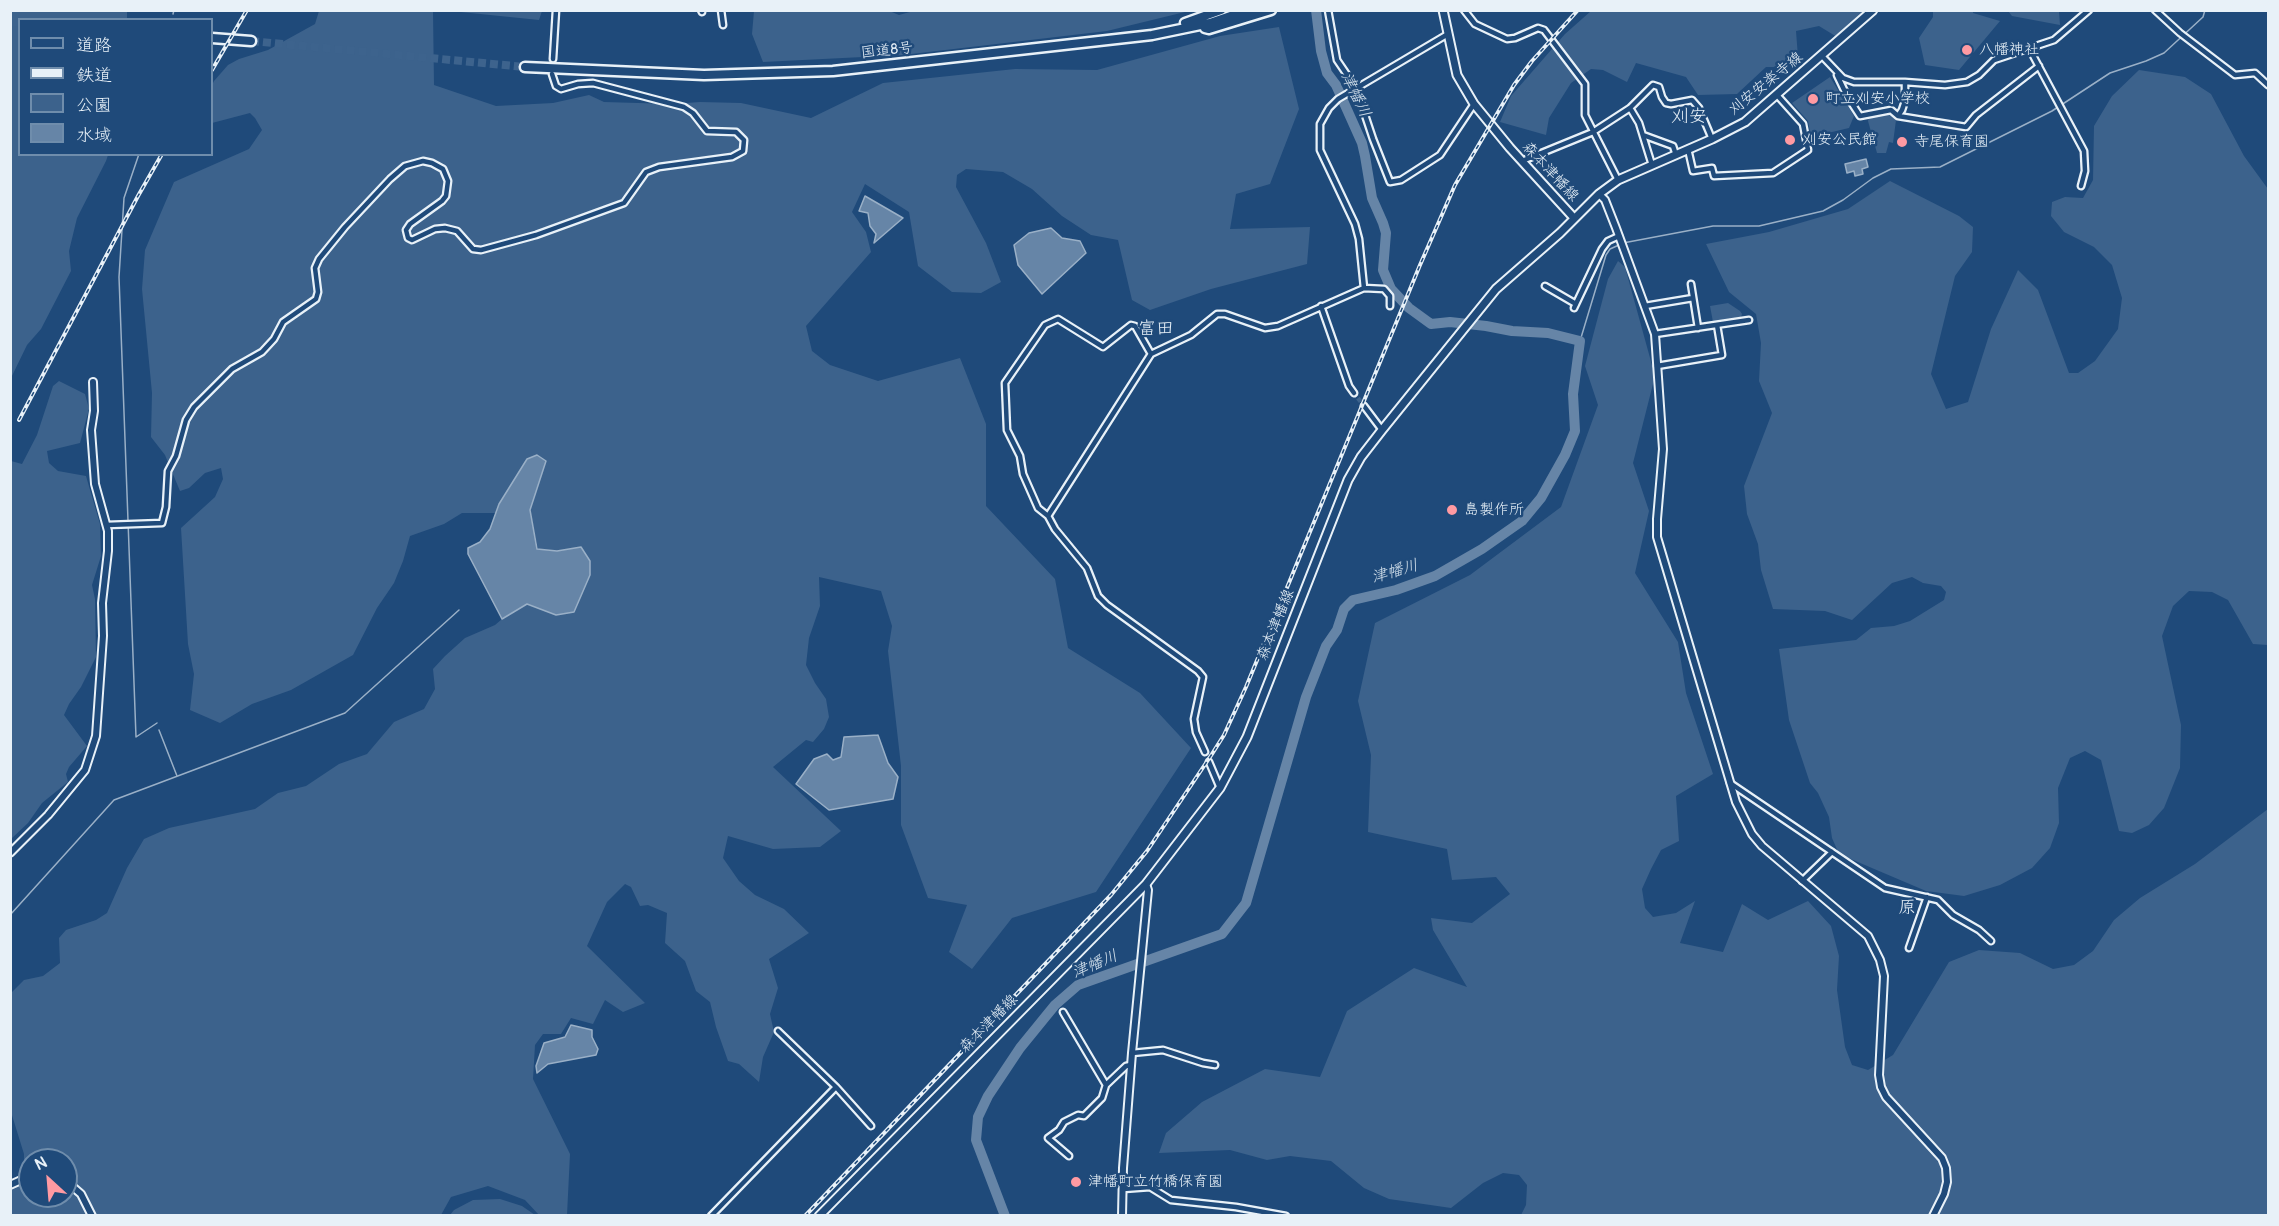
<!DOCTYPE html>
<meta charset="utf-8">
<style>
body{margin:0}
#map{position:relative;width:2279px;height:1226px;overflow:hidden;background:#1f4a7a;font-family:Pangolin,"Klee One",sans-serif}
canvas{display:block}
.frame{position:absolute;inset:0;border:12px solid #e8f1f8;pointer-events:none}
.legend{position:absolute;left:18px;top:18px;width:195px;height:138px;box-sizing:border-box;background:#1f4a7a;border:2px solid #6f8dac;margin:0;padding:8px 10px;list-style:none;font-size:18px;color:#e8f1f8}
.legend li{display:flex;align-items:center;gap:12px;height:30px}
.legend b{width:30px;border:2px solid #6f8dac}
.north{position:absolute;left:18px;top:1148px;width:60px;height:60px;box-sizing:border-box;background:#1f4a7a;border:2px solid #6f8dac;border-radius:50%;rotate:334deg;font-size:16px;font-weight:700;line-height:24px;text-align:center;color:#e8f1f8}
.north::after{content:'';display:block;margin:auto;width:21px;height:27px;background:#ff9aa2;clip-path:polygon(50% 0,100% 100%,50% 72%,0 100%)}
</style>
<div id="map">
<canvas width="2279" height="1226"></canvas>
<div class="frame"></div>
<ul class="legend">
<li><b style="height:8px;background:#1f4a7a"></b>道路</li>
<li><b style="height:8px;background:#e8f1f8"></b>鉄道</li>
<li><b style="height:16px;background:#3c628c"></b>公園</li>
<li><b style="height:16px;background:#6685a7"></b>水域</li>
</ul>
<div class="north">N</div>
</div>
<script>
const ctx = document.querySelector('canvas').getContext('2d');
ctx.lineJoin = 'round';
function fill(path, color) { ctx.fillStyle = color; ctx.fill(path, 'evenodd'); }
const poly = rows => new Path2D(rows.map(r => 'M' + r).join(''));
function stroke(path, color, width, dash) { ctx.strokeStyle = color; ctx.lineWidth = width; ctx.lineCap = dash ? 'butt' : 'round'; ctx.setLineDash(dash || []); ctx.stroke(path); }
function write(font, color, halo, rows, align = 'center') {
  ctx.font = font + ' Pangolin,"Klee One",sans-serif'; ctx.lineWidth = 5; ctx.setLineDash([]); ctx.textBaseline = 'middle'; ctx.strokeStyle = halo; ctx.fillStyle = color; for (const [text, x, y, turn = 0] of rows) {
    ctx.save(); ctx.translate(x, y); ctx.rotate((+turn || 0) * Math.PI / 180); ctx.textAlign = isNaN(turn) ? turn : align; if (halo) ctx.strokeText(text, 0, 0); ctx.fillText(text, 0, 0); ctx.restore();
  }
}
const green = poly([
 [11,10,127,11,127,19,20,20,20,154,108,155,106,161,77,218,69,251,71,271,41,329,27,345,11,378],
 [887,10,899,15,917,10,1189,11,1107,31,903,55,763,62,752,34,754,11],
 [319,11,433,11,434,85,496,106,553,103,589,95,604,102,672,104,700,102,741,103,811,118,883,83,1015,69,1097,70,1220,36,1279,27,1299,109,1270,184,1236,194,1230,229,1310,227,1307,264,1211,289,1150,310,1132,300,1118,240,1091,235,1062,216,1032,189,1003,172,966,169,957,175,956,187,986,243,1001,282,981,293,952,292,918,266,909,212,865,184,852,212,866,232,871,252,806,326,812,351,830,365,878,381,960,358,986,424,986,506,1055,579,1068,648,1140,693,1191,748,1096,892,1012,918,972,969,949,952,967,905,928,898,901,825,901,766,888,651,892,626,881,591,819,577,820,606,809,638,806,665,815,683,826,699,829,717,824,729,813,742,806,740,773,767,841,831,820,847,773,849,728,836,723,858,739,881,755,895,784,909,809,933,769,959,778,988,770,1014,774,1032,763,1057,759,1082,739,1064,728,1061,716,1027,710,1002,696,991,685,961,665,943,667,913,648,905,640,906,631,887,625,884,607,902,587,946,645,1003,623,1012,605,1000,593,1024,571,1018,561,1034,543,1034,535,1045,533,1079,570,1154,567,1215,539,1215,525,1200,488,1186,451,1197,441,1215,11,1216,11,1185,24,1170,24,1154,11,1112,11,993,24,980,43,976,60,963,59,938,66,930,96,920,107,913,127,868,144,839,169,828,255,809,278,793,306,786,339,764,367,754,394,722,424,709,435,689,433,669,445,656,465,638,495,625,502,619,527,604,531,606,581,548,557,551,538,549,530,510,546,461,527,459,499,504,496,513,462,513,444,524,410,536,403,561,394,583,377,608,353,655,291,690,252,704,220,723,190,710,194,674,188,644,181,528,215,497,223,479,221,468,205,473,189,488,180,491,165,455,151,437,152,393,142,289,145,250,174,182,249,149,262,130,255,118,250,113,212,123,212,85,214,81,228,65,239,59,268,50,315,24],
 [30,1160,66,1160,66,1196,30,1196],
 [451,11,542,10,542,11,539,20],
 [1591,11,1867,11,1837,37,1819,26,1796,31,1798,57,1792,67,1766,67,1737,94,1698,95,1686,77,1636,63,1627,82,1603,70,1591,69,1571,83,1549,118,1546,135,1500,122,1511,96,1565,34],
 [1933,11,1973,11,1973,13,2000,21,1959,70,1925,65,1919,38,1933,17],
 [2008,11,2059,11,2060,25,2012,16],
 [2139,70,2185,77,2211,94,2244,156,2268,189,2268,645,2253,644,2228,600,2212,592,2189,591,2173,606,2162,636,2181,725,2180,768,2164,808,2149,825,2132,833,2119,831,2101,760,2085,751,2070,758,2058,788,2059,823,2050,848,2032,868,2000,885,1964,896,1926,891,1839,854,1832,838,1829,817,1818,793,1810,783,1789,720,1779,649,1856,640,1871,628,1894,626,1910,621,1944,600,1946,592,1941,586,1923,583,1912,577,1892,583,1852,620,1825,611,1773,609,1761,570,1758,544,1747,514,1744,486,1772,413,1759,381,1761,343,1756,314,1729,292,1706,244,1769,232,1848,209,1890,181,1959,216,1973,227,1972,252,1955,276,1931,374,1946,409,1968,402,1991,329,2018,270,2038,290,2069,373,2078,373,2095,361,2118,329,2122,298,2112,265,2094,247,2064,232,2051,216,2052,202,2065,197,2083,198,2093,180,2094,126,2112,96],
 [1830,77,1854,116,1849,128,1811,137,1808,121,1792,103],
 [1890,114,1896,120,1893,143,1889,142,1886,153,1877,153,1868,121,1869,116],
 [1618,261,1625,267,1655,376,1633,463,1649,511,1635,573,1678,642,1686,693,1713,774,1676,796,1679,841,1661,850,1651,869,1642,889,1645,908,1653,917,1676,913,1695,901,1680,943,1723,952,1742,904,1768,920,1808,901,1831,926,1839,956,1837,990,1845,1047,1852,1065,1868,1070,1893,1055,1949,962,1979,950,2020,953,2053,969,2074,965,2093,951,2114,920,2140,898,2195,864,2268,809,2268,1215,1521,1215,1526,1205,1527,1185,1519,1175,1503,1173,1483,1183,1451,1208,1389,1199,1364,1188,1331,1161,1290,1156,1267,1160,1230,1150,1159,1153,1166,1133,1202,1102,1265,1069,1320,1077,1347,1011,1414,968,1467,987,1433,930,1431,918,1472,923,1510,894,1496,877,1452,880,1447,849,1368,832,1371,755,1358,701,1375,623,1470,575,1561,507,1598,405,1585,366,1608,279],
 [1728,303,1740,311,1742,314,1741,317,1713,322,1710,306],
 [59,381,85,394,89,409,80,443,47,451,49,463,58,471,86,476,100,524,101,556,92,585,95,599,96,657,81,687,69,704,64,715,87,746,69,767,66,774,68,782,42,803,28,823,11,839,11,461,22,464,37,435,53,386],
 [500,1199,522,1206,535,1215,450,1215,454,1210,473,1200]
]);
const water = poly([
 [1866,159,1868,167,1862,169,1863,174,1855,176,1854,171,1847,173,1845,164,1866,159],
 [865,196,903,218,874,243,876,234,870,226,868,213,859,211,865,196],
 [1051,228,1062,238,1080,241,1086,253,1042,294,1018,265,1014,245,1029,233,1051,228],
 [537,455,546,461,530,510,537,549,557,551,581,547,590,561,590,575,574,612,556,615,527,604,502,619,468,554,468,548,480,542,490,529,499,504,527,459,537,455],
 [878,735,888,763,898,777,893,799,829,810,796,784,814,759,827,754,833,760,841,757,844,737,878,735],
 [571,1025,592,1030,592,1037,598,1049,596,1055,548,1064,537,1073,536,1066,544,1043,565,1037,571,1025]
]);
const stream = poly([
 [173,14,174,10],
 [139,154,124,198,119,277,136,737,157,723],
 [1623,243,1713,226,1759,226,1823,211,1843,200,1873,178,1891,169,1940,167,2052,111,2110,73,2146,61,2164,53,2203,17,2205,10],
 [1580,341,1606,255,1610,249,1619,245],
 [159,730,177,776],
 [10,915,114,800,345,713,459,610]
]);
const river = poly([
 [1005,1216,976,1140,978,1117,988,1096,1020,1048,1055,1005,1078,985,1222,934,1246,903,1306,697,1326,646,1337,630,1344,609,1353,600,1396,590,1435,576,1482,549,1522,521,1541,498,1565,455,1575,431,1573,394,1580,341,1548,333,1512,331,1486,326,1450,322,1431,324,1409,308,1391,289,1383,270,1386,233,1383,223,1372,198,1365,156,1362,143,1336,85,1327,73,1321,51,1316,10]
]);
const minorTunnel = poly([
 [1354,393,1364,406]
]);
const trunkTunnel = poly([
 [10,22,20,22],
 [251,41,525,67]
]);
const minor = poly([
 [701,10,702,12],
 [721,10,723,25],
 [1328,10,1337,60,1356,88,1373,139,1390,182,1401,180,1440,155,1474,104],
 [1464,10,1475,24,1507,39,1515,38,1538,28,1544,30,1585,84,1585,115,1618,180],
 [2155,10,2180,33,2235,75,2255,73,2268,85],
 [2029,48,2084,151,2085,171,2081,186],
 [1822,56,1843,78,1854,82,1905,82,1945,85,1967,82,1979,75,1994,60,2054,40,2089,10],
 [553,59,556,10],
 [1837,75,1847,96,1860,116,1891,110,1898,116,1966,127,1976,115,2039,66],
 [1630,108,1639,123,1652,165],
 [1898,116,1902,110,1905,101,1905,82],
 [1643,135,1673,146,1676,155],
 [1688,149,1693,171,1712,168,1714,176,1773,173,1808,150,1803,124,1777,95],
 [1522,161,1593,132,1630,108,1653,85,1659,87,1662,97,1666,103,1671,104,1692,100,1699,108,1712,139],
 [1691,284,1698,328],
 [1545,286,1576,304],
 [1364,288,1384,289,1390,296,1390,306],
 [1321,306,1349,386,1354,393],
 [1645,306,1693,298],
 [1574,308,1602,249,1608,241,1619,236],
 [1655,334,1749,320],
 [1657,366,1722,355,1717,325],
 [1364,406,1382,430],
 [1048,516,1151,354],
 [107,525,162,523,166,507,168,471,176,456,186,420,194,407,232,369,262,352,274,339,283,322,316,299,318,292,315,268,319,259,345,227,390,179,405,166,423,161,432,163,443,169,448,181,446,196,442,201,410,224,406,230,408,238,412,240,435,229,445,228,457,231,473,249,481,250,536,235,624,203,646,172,659,167,732,157,743,151,744,140,736,132,707,131,693,113,684,107,593,83,578,84,561,89,556,86,552,74],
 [1205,752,1196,732,1194,719,1203,677,1198,671,1107,605,1098,596,1087,568,1055,529,1048,516,1038,508,1023,474,1020,456,1007,430,1005,383,1045,325,1058,319,1103,347,1131,325,1135,326,1151,354,1191,335,1217,314,1225,314,1265,328,1278,326,1364,288,1359,239,1355,224,1320,150,1320,124,1329,108,1338,99,1448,34],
 [1209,762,1220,788],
 [1730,783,1885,888,1938,900,1953,915,1979,930,1991,941],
 [1802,881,1832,852],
 [1909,948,1927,897],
 [1063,1012,1106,1085],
 [778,1031,836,1087,871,1126],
 [1132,1053,1163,1050,1203,1063,1215,1065],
 [1069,1156,1048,1138,1059,1130,1064,1122,1078,1115,1084,1116,1102,1098,1106,1085,1126,1066,1131,1065],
 [1123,1189,1150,1187,1171,1200,1236,1207,1286,1216],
 [711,1216,836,1087]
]);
const tertiary = poly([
 [1599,194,1605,200,1616,228,1655,334,1663,449,1657,519,1657,537,1736,802,1752,834,1762,846,1868,936,1880,960,1884,976,1879,1075,1881,1087,1886,1097,1942,1158,1946,1168,1947,1182,1944,1194,1933,1216],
 [10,853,48,815,85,770,96,736,103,636,102,603,108,551,108,531,95,484,91,430,94,411,93,382],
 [66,1181,81,1194,92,1216],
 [10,1185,30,1176],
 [1122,1216,1123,1168,1132,1053,1148,890,1146,884]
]);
const secondary = poly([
 [1443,10,1457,75,1474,104,1510,148,1574,218],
 [819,1216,1146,884,1220,788,1247,737,1348,480,1361,457,1382,430,1496,289,1560,233,1599,194,1618,180,1712,139,1745,122,1873,10]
]);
const trunk = poly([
 [1185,23,1221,10],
 [1205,28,1209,29,1271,10],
 [212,38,251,41],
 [525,67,704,75,833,71,1152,35,1210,23,1248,10]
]);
const rail = poly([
 [212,70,247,10],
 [19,420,138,196,162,154],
 [805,1216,1111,895,1147,851,1212,754,1224,735,1246,687,1420,265,1455,185,1514,85,1532,61,1578,10]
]);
const markers = [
 [1967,50,6,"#ff9aa2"],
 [1813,99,6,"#ff9aa2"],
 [1790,140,6,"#ff9aa2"],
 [1902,142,6,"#ff9aa2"],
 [1452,510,6,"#ff9aa2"],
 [1076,1182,6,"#ff9aa2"]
];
const poiNames = [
 ["八幡神社",1979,50],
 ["町立刈安小学校",1825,99],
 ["刈安公民館",1802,140],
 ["寺尾保育園",1914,142],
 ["島製作所",1464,510],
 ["津幡町立竹橋保育園",1088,1182]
];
const streetNames = [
 ["国道8号",887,51,-6],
 ["刈安安楽寺線",1766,84,-39],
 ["森本津幡線",1550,172,47],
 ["森本津幡線",1276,625,-68],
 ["森本津幡線",989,1024,-45]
];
const waterNames = [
 ["津幡川",1355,95,64],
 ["津幡川",1395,572,-16],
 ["津幡川",1095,965,-23]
];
const quarterNames = [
 ["刈安",1689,117],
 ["富田",1156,329],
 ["原",1907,908]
];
fill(green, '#3c628c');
fill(water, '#6685a7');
stroke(water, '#9ab0c7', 1.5);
stroke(stream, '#9ab0c7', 1.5);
stroke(river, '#6685a7', 10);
stroke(minorTunnel, '#3d638d', 4.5, [4.5, 2]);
stroke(trunkTunnel, '#3d638d', 8, [8, 4]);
stroke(minor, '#e8f1f8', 9);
stroke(tertiary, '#e8f1f8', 10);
stroke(secondary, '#e8f1f8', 11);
stroke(trunk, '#e8f1f8', 13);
stroke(minor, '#1f4a7a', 4.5);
stroke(tertiary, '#1f4a7a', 6);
stroke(secondary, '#1f4a7a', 7);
stroke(trunk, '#1f4a7a', 8);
stroke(rail, '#e8f1f8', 4);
stroke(rail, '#1f4a7a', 1.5, [4.5]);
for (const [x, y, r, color] of markers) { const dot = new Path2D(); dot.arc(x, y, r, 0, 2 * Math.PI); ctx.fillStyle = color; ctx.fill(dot); stroke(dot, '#1f4a7a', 2); }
write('15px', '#e8f1f8', '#1f4a7a', poiNames, 'left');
write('15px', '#e8f1f8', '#1f4a7a', streetNames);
write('italic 16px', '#d4e1ec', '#1f4a7a', waterNames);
write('18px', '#e8f1f8', '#1f4a7a', quarterNames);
</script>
